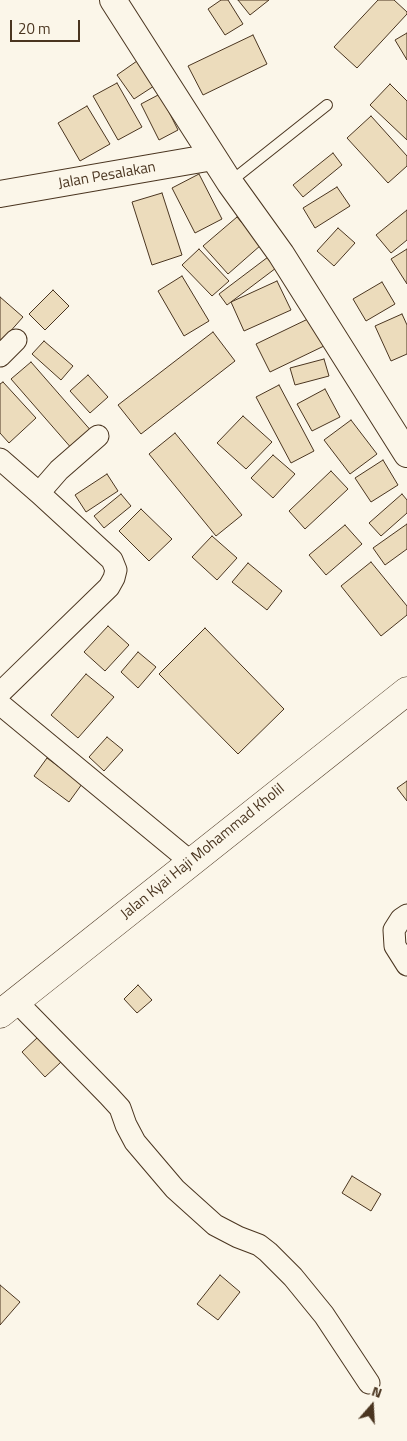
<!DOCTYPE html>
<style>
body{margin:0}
#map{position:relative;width:407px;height:1441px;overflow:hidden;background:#fbf6e9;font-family:"Titillium Web",sans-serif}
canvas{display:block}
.north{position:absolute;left:347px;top:1381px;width:50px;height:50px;-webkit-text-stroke:4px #fbf6e9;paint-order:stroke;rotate:19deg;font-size:14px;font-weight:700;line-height:20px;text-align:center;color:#4a3520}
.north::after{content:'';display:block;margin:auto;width:18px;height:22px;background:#4a3520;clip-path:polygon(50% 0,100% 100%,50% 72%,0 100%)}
.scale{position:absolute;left:10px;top:20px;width:70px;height:22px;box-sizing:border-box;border:2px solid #4a3520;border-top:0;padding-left:6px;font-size:15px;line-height:18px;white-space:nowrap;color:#4a3520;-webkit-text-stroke:4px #fbf6e9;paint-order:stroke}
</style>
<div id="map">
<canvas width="407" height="1441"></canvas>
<div class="north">N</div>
<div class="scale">20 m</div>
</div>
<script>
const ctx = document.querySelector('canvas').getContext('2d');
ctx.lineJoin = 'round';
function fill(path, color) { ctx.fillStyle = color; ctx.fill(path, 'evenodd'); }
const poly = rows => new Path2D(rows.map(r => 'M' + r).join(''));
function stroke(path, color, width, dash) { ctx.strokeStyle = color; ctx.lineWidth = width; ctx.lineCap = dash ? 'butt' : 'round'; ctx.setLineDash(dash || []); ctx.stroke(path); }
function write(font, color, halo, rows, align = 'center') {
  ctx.font = font + ' "Titillium Web",sans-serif'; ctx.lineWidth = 4; ctx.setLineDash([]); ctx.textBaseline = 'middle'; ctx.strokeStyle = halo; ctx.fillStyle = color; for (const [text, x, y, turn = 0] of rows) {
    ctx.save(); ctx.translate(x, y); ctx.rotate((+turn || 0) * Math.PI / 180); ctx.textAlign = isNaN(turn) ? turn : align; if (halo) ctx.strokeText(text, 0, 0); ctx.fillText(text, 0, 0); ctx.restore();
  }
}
const building = poly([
 [221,0,228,0,243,24,225,35,208,9,221,0],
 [238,0,269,0,250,15,238,0],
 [378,0,394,0,407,12,407,14,357,68,334,47,378,0],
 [407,33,407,60,395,40,407,33],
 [253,35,267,64,203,95,188,66,253,35],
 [137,61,154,86,134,99,117,75,137,61],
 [117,83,142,127,118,140,93,96,117,83],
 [390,84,407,101,407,140,370,105,390,84],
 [160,94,178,130,159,140,141,104,160,94],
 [87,106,110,144,80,161,58,123,87,106],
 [371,116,407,156,407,166,388,183,347,138,371,116],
 [333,153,342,165,303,197,293,185,333,153],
 [199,174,222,219,195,233,172,188,199,174],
 [337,187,350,206,315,228,303,208,337,187],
 [162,193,182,255,152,265,132,202,162,193],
 [407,210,407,240,391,253,376,235,407,210],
 [237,217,261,245,228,274,203,246,237,217],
 [338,228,355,243,334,266,317,251,338,228],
 [199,249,229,281,212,296,182,265,199,249],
 [407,249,407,284,391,259,407,249],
 [272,254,280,265,227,305,219,294,272,254],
 [182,276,209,321,184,336,158,291,182,276],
 [277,281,291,310,244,331,231,302,277,281],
 [382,282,395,304,366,321,353,299,382,282],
 [53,290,69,306,45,330,29,314,53,290],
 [0,297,23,317,0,343,0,297],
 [402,314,407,325,407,354,391,361,375,326,402,314],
 [310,318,324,346,270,372,256,344,310,318],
 [213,332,235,361,141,434,118,405,213,332],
 [44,341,73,366,61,380,32,354,44,341],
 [324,359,329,376,295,385,290,368,324,359],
 [31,362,93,433,73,450,11,379,31,362],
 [88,375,108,397,90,413,70,391,88,375],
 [3,382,36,418,9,443,0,433,0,384,3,382],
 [279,385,314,451,291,463,256,397,279,385],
 [325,389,340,417,312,431,297,404,325,389],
 [243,416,272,442,246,469,217,443,243,416],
 [351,420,377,454,350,474,324,440,351,420],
 [175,433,242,515,216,536,149,454,175,433],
 [273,455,295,474,273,498,251,478,273,455],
 [383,460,398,485,371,502,355,478,383,460],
 [331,471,348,489,305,529,289,511,331,471],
 [107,474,118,491,86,512,75,495,107,474],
 [121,494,131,506,104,528,94,516,121,494],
 [402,494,407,500,407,513,381,536,369,523,402,494],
 [141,509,172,539,149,561,119,531,141,509],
 [407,524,407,549,385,565,373,548,407,524],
 [345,525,362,544,326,575,309,555,345,525],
 [212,536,237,558,217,580,192,557,212,536],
 [371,562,407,606,407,615,381,636,341,586,371,562],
 [248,563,282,591,267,610,232,582,248,563],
 [108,626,129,645,105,671,84,652,108,626],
 [205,628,284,709,238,754,159,674,205,628],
 [138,652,156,667,138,688,121,672,138,652],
 [86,674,114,697,78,738,51,715,86,674],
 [107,737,123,750,104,771,89,757,107,737],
 [47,758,82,784,69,802,34,776,47,758],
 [407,781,407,801,397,788,407,781],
 [138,985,152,1000,137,1013,124,999,138,985],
 [38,1037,61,1062,45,1077,22,1052,38,1037],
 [352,1176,381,1194,371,1211,342,1193,352,1176],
 [220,1275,240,1292,218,1320,197,1304,220,1275],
 [0,1285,20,1302,0,1325,0,1285]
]);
const service = poly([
 [230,182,327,105]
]);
const minor = poly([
 [0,356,16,340],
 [0,459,39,493],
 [0,693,109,587,114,578,116,570,112,560,39,493,59,470,98,436],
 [0,704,191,862],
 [407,915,401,919,394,930,395,946,407,965],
 [16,1001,109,1096,120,1108,126,1125,135,1142,175,1189,215,1225,238,1237,259,1245,268,1252,293,1277,324,1315,369,1383]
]);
const tertiary = poly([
 [113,0,230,183,281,254,407,454],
 [0,194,213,157]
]);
const secondary = poly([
 [0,1014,407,691]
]);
const streetNames = [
 ["Jalan Pesalakan",107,176,-10],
 ["Jalan Kyai Haji Mohammad Kholil",203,852,-39]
];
fill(building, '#ecdcbc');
stroke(building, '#4a3520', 1);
stroke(service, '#4a3520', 12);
stroke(minor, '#4a3520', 23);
stroke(tertiary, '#4a3520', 28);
stroke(secondary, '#4a3520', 29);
stroke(service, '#fbf6e9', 10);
stroke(minor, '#fbf6e9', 21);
stroke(tertiary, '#fbf6e9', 26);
stroke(secondary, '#fbf6e9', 28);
write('15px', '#4a3520', '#fbf6e9', streetNames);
</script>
